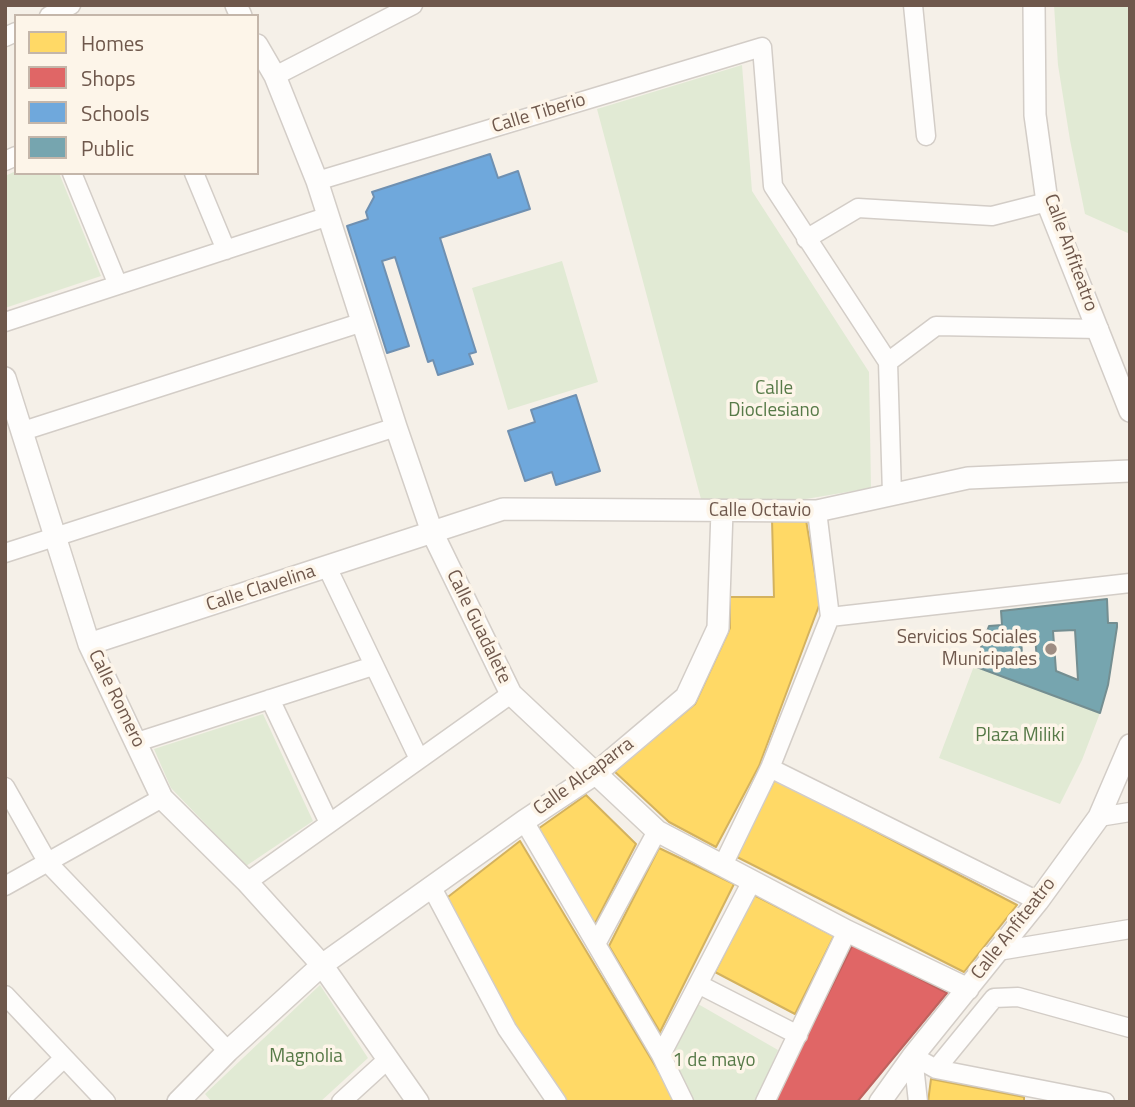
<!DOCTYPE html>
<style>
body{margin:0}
#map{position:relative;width:1135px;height:1107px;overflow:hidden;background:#f5f0e8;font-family:"Titillium Web",sans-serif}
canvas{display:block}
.frame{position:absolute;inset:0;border:7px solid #6f584c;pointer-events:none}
.legend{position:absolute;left:14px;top:14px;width:245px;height:161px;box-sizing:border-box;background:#fdf5e9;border:2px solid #c4b6aa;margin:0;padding:9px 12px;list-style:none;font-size:21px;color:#6f584c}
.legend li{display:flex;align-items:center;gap:14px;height:35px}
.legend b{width:35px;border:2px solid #c4b6aa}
</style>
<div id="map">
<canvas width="1135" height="1107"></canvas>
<div class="frame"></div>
<ul class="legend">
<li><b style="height:19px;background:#ffd966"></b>Homes</li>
<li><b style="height:19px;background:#e06666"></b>Shops</li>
<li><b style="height:19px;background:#6fa8dc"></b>Schools</li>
<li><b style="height:19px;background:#76a5af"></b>Public</li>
</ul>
</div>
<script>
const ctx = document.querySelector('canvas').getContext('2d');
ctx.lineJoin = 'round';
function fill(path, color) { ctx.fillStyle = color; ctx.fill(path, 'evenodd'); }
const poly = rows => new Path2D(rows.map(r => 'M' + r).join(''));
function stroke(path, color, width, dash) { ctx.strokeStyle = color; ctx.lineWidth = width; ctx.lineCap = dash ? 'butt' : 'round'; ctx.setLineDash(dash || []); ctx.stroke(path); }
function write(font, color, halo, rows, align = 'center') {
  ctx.font = font + ' "Titillium Web",sans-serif'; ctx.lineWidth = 7; ctx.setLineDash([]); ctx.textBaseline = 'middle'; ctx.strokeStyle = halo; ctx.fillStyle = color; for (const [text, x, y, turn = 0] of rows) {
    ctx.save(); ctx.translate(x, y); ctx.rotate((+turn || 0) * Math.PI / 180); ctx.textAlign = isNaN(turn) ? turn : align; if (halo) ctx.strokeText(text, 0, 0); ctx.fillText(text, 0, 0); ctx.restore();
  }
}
const green = poly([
 [1054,5,1130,5,1130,234,1085,214,1070,140,1058,65],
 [742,65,752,191,869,372,871,488,800,500,701,499,597,109],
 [16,171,16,173,59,173,101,276,5,308,5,176],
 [562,261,598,382,508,410,472,288],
 [974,666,1100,713,1082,760,1060,804,939,758],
 [263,714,313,821,246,866,171,788,154,749],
 [320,985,368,1058,320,1102,212,1102,205,1094],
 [698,1004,778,1050,756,1102,689,1102,666,1056]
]);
const homes = poly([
 [772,519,806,520,820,603,759,766,716,847,669,822,614,771,695,704,730,628,730,597,774,597,772,519],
 [775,779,1017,905,964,972,735,856,775,779],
 [586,795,636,844,592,929,535,831,586,795],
 [520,841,677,1102,567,1102,519,1037,444,900,520,841],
 [659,848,734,884,660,1032,609,946,659,848],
 [754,895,834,936,795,1014,715,972,754,895],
 [931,1079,1024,1097,1024,1102,928,1102,931,1079]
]);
const shops = poly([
 [853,944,947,993,857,1102,774,1102,853,944]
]);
const schools = poly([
 [490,154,498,178,518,171,530,209,440,238,476,352,469,354,473,364,438,375,433,360,428,362,395,257,382,261,409,346,387,353,347,226,368,219,366,212,374,197,372,192,490,154],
 [576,395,600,471,556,485,552,472,525,481,508,431,535,422,531,410,576,395]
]);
const public = poly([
 [1107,599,1108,623,1117,623,1117,627,1108,685,1100,713,974,666,989,626,1002,625,1001,611,1107,599],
 [1075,630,1078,680,1056,671,1053,631,1075,630],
 [1035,633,1037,663,1022,657,1021,634,1035,633]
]);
const minor = poly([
 [913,5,926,136],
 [49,16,71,5],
 [5,37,16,32],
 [275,76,413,5],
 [5,161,16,156],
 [72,173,118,285],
 [194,173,226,250],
 [317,181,762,47,773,186,888,362,892,494],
 [806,239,858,208,992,216,1047,202],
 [5,322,329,216],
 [888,362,936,326,1099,329],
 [23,431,363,322],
 [5,553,396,427],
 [327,567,419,759],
 [830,617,1130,583],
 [270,699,329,823],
 [137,742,373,666],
 [770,768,1038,901],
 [5,787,48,863,228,1051],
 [1099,817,1130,812],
 [524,821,661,1055,684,1102],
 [723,865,770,768,830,617,817,511],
 [247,882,511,694],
 [5,886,162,798],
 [431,886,507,1029,557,1102],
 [596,944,657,831],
 [998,951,1130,929],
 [698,984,798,1035],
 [5,995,106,1102],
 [661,1055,752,881],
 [913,1056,936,1069,1105,1102],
 [913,1056,918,1102],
 [936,1069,994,998,1018,997,1130,1028],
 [18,1102,64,1058],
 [341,1102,387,1060],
 [765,1102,847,931]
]);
const tertiary = poly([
 [236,5,241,16],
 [1034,5,1035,115,1047,202,1130,411],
 [257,45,275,76,317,181,396,427,432,532,511,694,657,831,847,931,968,989],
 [5,378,89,644,162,798,247,882,322,965,418,1102],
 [89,644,503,509,817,511,968,478,1130,471],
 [178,1102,228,1051,322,965,524,821,595,774,686,697,718,628,722,511],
 [880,1102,913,1056,1038,901,1099,817,1130,745]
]);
const markers = [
 [1051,649,7,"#9e8d83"]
];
const streetNames = [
 ["Calle Tiberio",539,114,-17],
 ["Calle Anfiteatro",1070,253,70],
 ["Calle Octavio",760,511],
 ["Calle Clavelina",261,589,-18],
 ["Calle Guadalete",478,627,64],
 ["Calle Romero",116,699,64],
 ["Calle Alcaparra",584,777,-36],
 ["Calle Anfiteatro",1014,929,-52]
];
const parkNames = [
 ["Calle",774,389],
 ["Dioclesiano",774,411],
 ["Plaza Miliki",1020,736],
 ["Magnolia",306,1057],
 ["1 de mayo",714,1061]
];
const poiNames = [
 ["Servicios Sociales",1037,638],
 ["Municipales",1037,660]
];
fill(green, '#e1ead4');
fill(homes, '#ffd966');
stroke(homes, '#d4b25e', 2);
fill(shops, '#e06666');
stroke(shops, '#be625e', 2);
fill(schools, '#6fa8dc');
stroke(schools, '#6f90b1', 2);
fill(public, '#76a5af');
stroke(public, '#748e91', 2);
stroke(minor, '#d3cdc7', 21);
stroke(tertiary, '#d3cdc7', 24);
stroke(minor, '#fefdfc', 18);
stroke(tertiary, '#fefdfc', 21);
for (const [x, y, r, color] of markers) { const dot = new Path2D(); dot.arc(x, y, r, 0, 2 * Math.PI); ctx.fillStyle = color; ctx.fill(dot); stroke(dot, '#fdf5e9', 2.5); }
write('19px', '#6f584c', '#fdf5e9', streetNames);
write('19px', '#577a48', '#fdf5e9', parkNames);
write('19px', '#6f584c', '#fdf5e9', poiNames, 'right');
</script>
